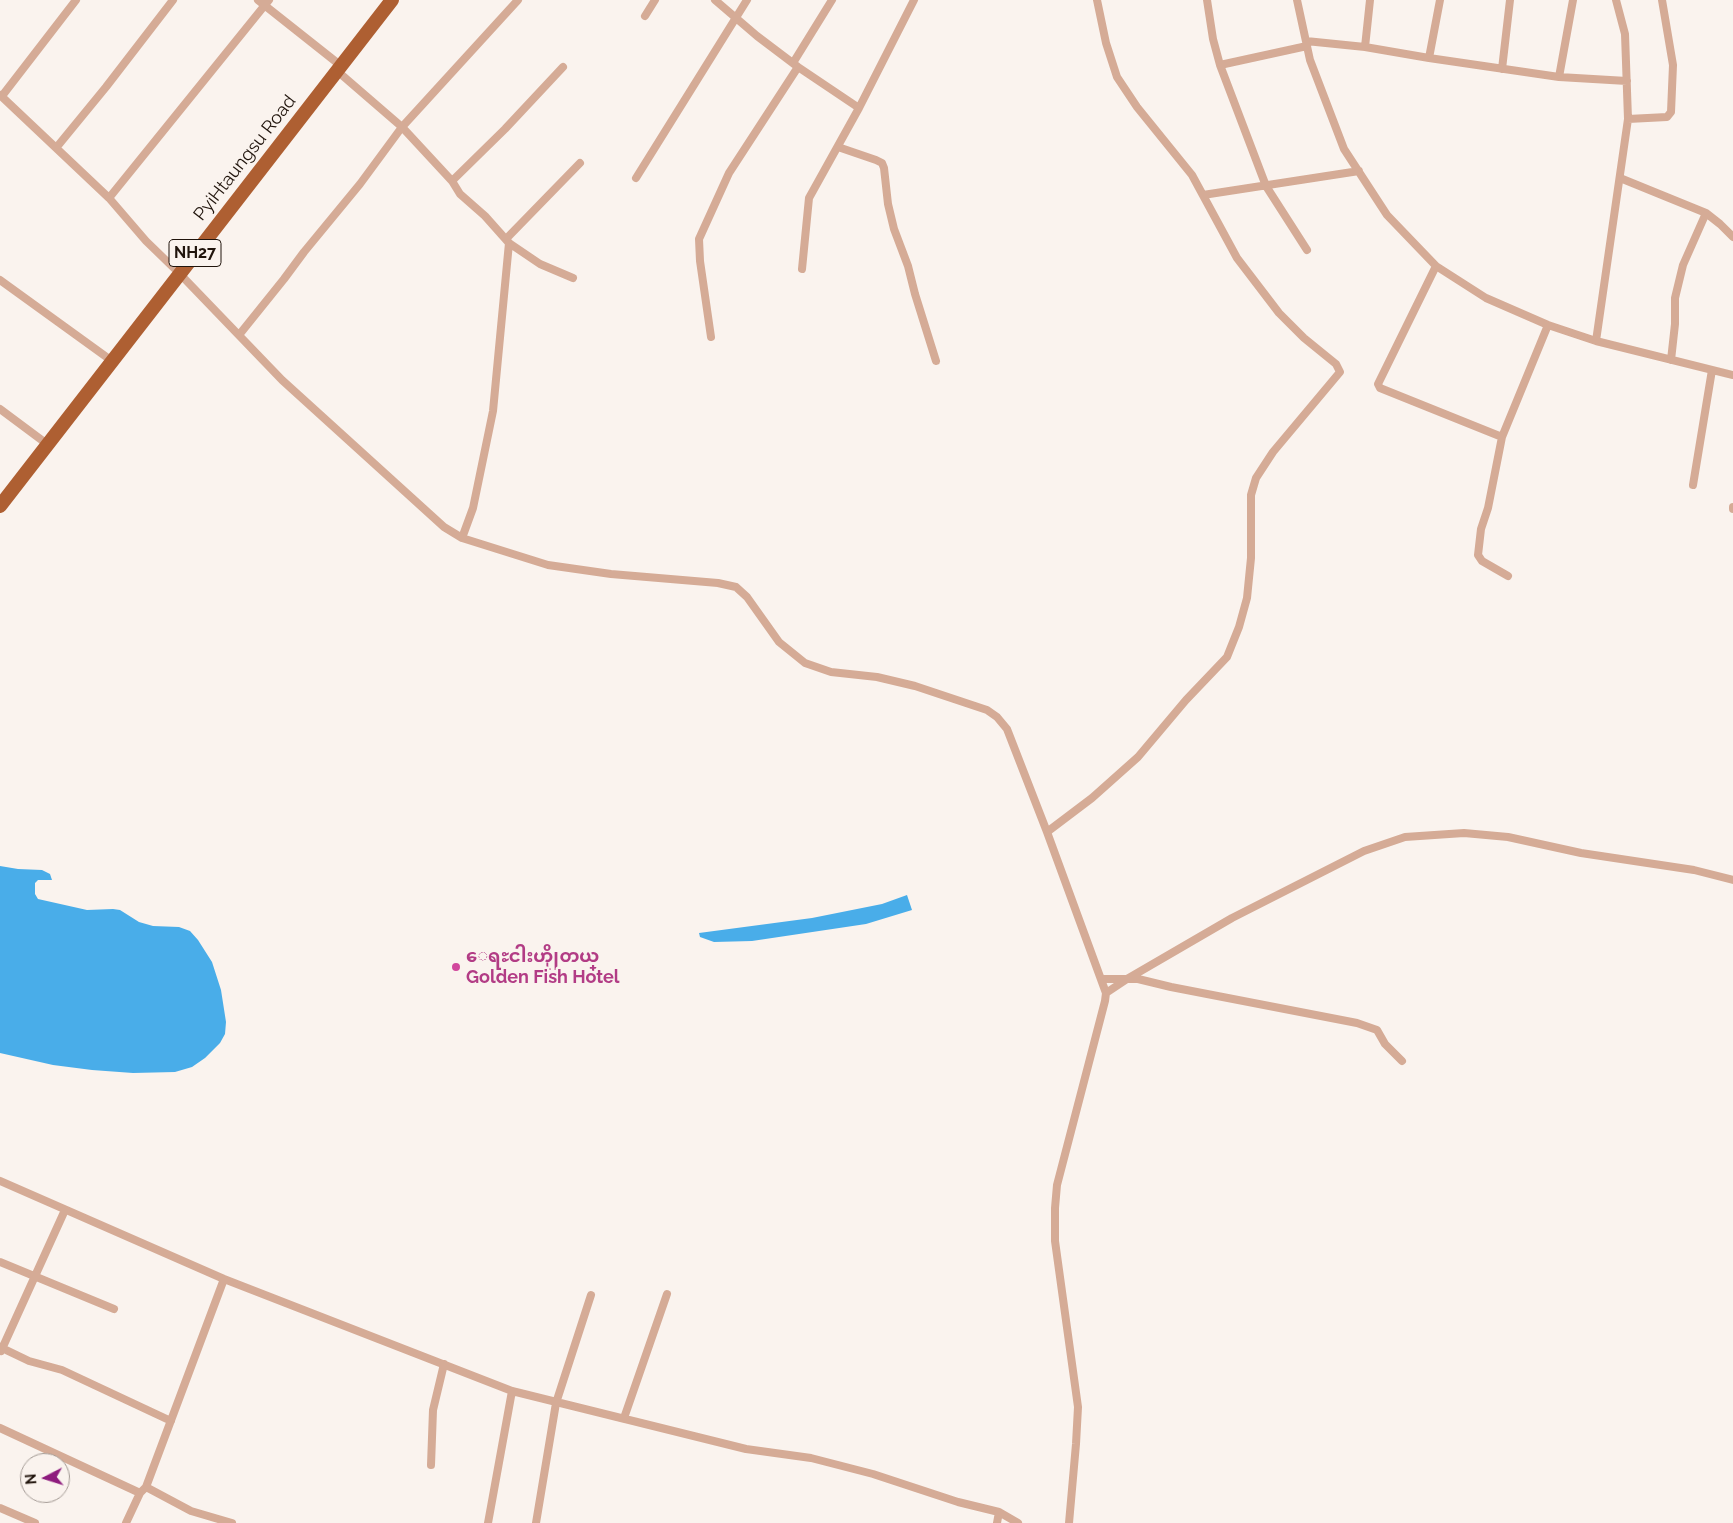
<!DOCTYPE html>
<meta charset="utf-8">
<style>
body{margin:0}
#map{position:relative;width:1733px;height:1523px;overflow:hidden;background:#faf3ee;font-family:Raleway,sans-serif}
canvas{display:block}
.north{position:absolute;left:20px;top:1453px;width:50px;height:50px;box-sizing:border-box;background:#faf3ee;border:1px solid #a39a94;border-radius:50%;rotate:265deg;font-size:14px;font-weight:700;line-height:20px;text-align:center;color:#20140c}
.north::after{content:'';display:block;margin:auto;width:18px;height:22px;background:#8e1b7d;clip-path:polygon(50% 0,100% 100%,50% 72%,0 100%)}
</style>
<div id="map">
<canvas width="1733" height="1523"></canvas>
<div class="north">N</div>
</div>
<script>
const ctx = document.querySelector('canvas').getContext('2d');
ctx.lineJoin = 'round';
function fill(path, color) { ctx.fillStyle = color; ctx.fill(path, 'evenodd'); }
const poly = rows => new Path2D(rows.map(r => 'M' + r).join(''));
function stroke(path, color, width, dash) { ctx.strokeStyle = color; ctx.lineWidth = width; ctx.lineCap = dash ? 'butt' : 'round'; ctx.setLineDash(dash || []); ctx.stroke(path); }
function write(font, color, halo, rows, align = 'center') {
  ctx.font = font + ' Raleway,"Noto Sans Myanmar",sans-serif'; ctx.lineWidth = 5; ctx.setLineDash([]); ctx.textBaseline = 'middle'; ctx.strokeStyle = halo; ctx.fillStyle = color; for (const [text, x, y, turn = 0] of rows) {
    ctx.save(); ctx.translate(x, y); ctx.rotate((+turn || 0) * Math.PI / 180); ctx.textAlign = isNaN(turn) ? turn : align; if (halo) ctx.strokeText(text, 0, 0); ctx.fillText(text, 0, 0); ctx.restore();
  }
}
const water = poly([
 [0,866,18,869,42,870,50,874,52,880,38,880,35,883,35,894,38,899,87,910,113,909,120,910,139,922,153,926,179,927,190,931,198,940,212,962,221,990,226,1022,225,1034,220,1043,205,1058,192,1067,175,1072,133,1073,92,1070,53,1065,0,1053],
 [907,895,912,910,866,924,752,941,714,942,700,937,699,933,812,918,882,904]
]);
const minor = poly([
 [258,0,340,65],
 [715,0,757,36,798,67,859,108],
 [1207,0,1213,39,1220,65,1266,186,1307,250],
 [1297,0,1310,60,1344,149,1387,215,1436,266,1486,298,1548,325,1596,341,1733,375],
 [645,16,655,0],
 [1306,41,1365,47,1429,58,1559,77,1627,81],
 [1365,47,1370,0],
 [1429,58,1440,0],
 [793,63,832,0],
 [1220,65,1307,46],
 [1502,69,1510,0],
 [336,70,402,127,452,181,460,194,485,216,509,243,540,264,573,278],
 [1559,77,1573,0],
 [0,95,109,198,146,241,179,273,282,380,444,527,462,538,548,565,611,574,718,583,736,587,747,597,779,642,805,663,831,672,877,677,915,686,987,710,997,717,1007,729,1047,832,1106,993,1105,1001,1057,1185,1055,1208,1055,1241,1078,1407,1076,1444,1069,1523],
 [2,96,76,0],
 [1628,119,1667,117,1671,112,1673,65,1662,0],
 [838,147,876,160,882,163,884,168,888,204,894,229,908,266,915,294,936,361],
 [56,148,106,87,173,0],
 [636,178,747,0],
 [1620,178,1706,213,1720,224,1733,237],
 [452,181,505,129,563,67],
 [1203,195,1359,171],
 [109,198,269,0],
 [506,239,580,163],
 [1436,266,1378,384,1380,388,1502,437],
 [802,269,809,198,859,108,914,0],
 [0,280,112,361],
 [239,335,284,279,304,252,360,184,402,127,518,0],
 [711,337,700,261,699,239,729,173,798,67],
 [1596,341,1628,119,1625,34,1616,0],
 [1671,360,1675,324,1675,298,1683,265,1706,213],
 [0,409,47,444],
 [1693,485,1712,370],
 [1733,509,1733,507],
 [462,538,473,508,493,411,509,243],
 [1508,576,1482,561,1478,555,1481,529,1488,508,1502,437,1548,325],
 [1047,832,1092,798,1138,757,1186,700,1227,657,1239,627,1247,598,1251,558,1251,495,1256,478,1273,452,1340,372,1336,364,1304,338,1279,313,1237,258,1192,175,1137,107,1117,77,1106,43,1097,0],
 [1101,979,1127,979,1232,918,1364,851,1405,837,1464,833,1508,837,1581,853,1694,870,1733,880],
 [1106,993,1127,979,1138,979,1171,987,1357,1023,1377,1030,1385,1044,1402,1061],
 [0,1181,224,1279,512,1391,746,1449,811,1458,873,1474,958,1502,999,1512,1018,1523],
 [0,1262,114,1309],
 [0,1347,29,1361,62,1370,171,1421],
 [1,1351,65,1210],
 [624,1418,667,1294],
 [0,1428,140,1493],
 [431,1465,433,1410,444,1364],
 [146,1487,191,1511,232,1523],
 [0,1508,35,1523],
 [126,1523,140,1493,146,1487,224,1279],
 [488,1523,512,1391],
 [536,1523,556,1403,591,1295],
 [997,1523,999,1512]
]);
const trunk = poly([
 [0,506,392,0]
]);
const markers = [
 [456,967,5,"#d1479c"]
];
const shields = [
 [195,253,52]
];
const shieldNames = [
 ["NH27",195,253]
];
const streetNames = [
 ["PyiHtaungsu Road",245,158,-52]
];
const hotelNames = [
 ["ေရႊငါးဟိုုတယ္",466,957],
 ["Golden Fish Hotel",466,978]
];
fill(water, '#49ade9');
stroke(minor, '#d5ab96', 8);
stroke(trunk, '#ae5f32', 14);
for (const [x, y, r, color] of markers) { const dot = new Path2D(); dot.arc(x, y, r, 0, 2 * Math.PI); ctx.fillStyle = color; ctx.fill(dot); stroke(dot, '#faf3ee', 2); }
for (const [x, y, w] of shields) { const box = new Path2D(); box.roundRect(x - w / 2, y - 13.5, w, 27, 4); ctx.fillStyle = '#faf3ee'; ctx.fill(box); stroke(box, '#20140c', 1); }
write('bold 16px', '#20140c', null, shieldNames);
write('18px', '#20140c', '#faf3ee', streetNames);
write('bold 18px', '#b23c85', '#faf3ee', hotelNames, 'left');
</script>
